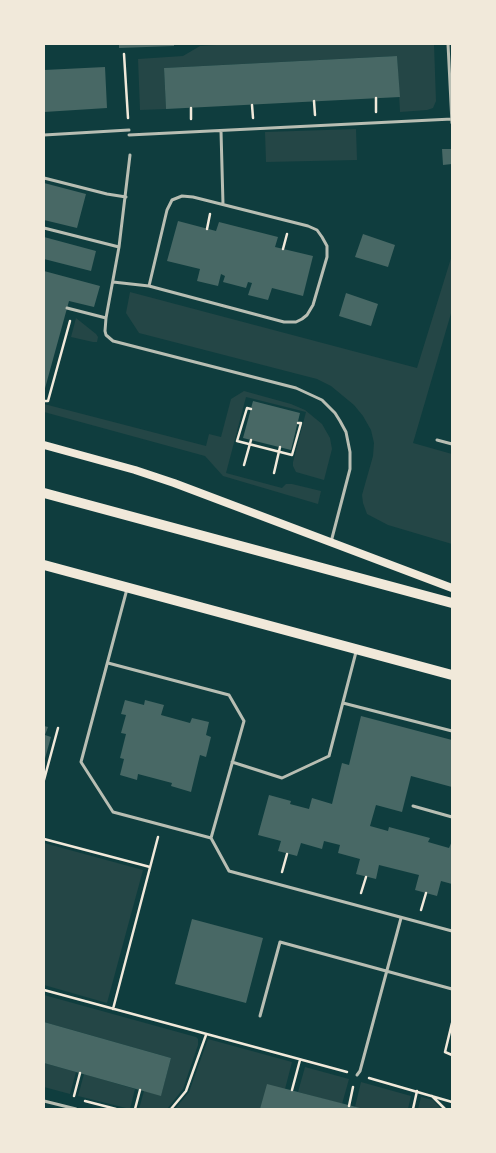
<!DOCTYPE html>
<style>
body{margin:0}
#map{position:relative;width:496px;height:1153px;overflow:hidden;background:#0f3d3e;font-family:Overpass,sans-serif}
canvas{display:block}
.frame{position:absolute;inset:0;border:45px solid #f1e9da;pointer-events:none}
</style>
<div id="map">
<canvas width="496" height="1153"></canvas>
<div class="frame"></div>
</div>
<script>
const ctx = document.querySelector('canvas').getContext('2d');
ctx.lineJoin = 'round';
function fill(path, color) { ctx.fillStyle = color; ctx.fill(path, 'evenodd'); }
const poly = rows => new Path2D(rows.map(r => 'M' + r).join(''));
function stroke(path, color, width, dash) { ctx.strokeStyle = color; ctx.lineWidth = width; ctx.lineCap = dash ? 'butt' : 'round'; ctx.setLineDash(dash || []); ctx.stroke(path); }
const green = poly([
 [232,44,434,44,436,101,433,108,427,110,400,112,397,56,164,68,166,109,140,110,138,59,183,56,200,46],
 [356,129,357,160,266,162,265,132],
 [452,255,452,310,413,443,452,454,452,544,388,525,367,514,363,503,362,495,373,456,374,443,371,430,363,416,354,405,331,386,317,379,139,333,126,313,130,292,417,368],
 [76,318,96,334,98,337,97,342,93,342,71,337],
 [244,391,291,404,305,410,322,424,330,438,332,449,324,480,296,472,293,466,293,462,306,412,246,397,226,473,282,488,286,484,292,484,321,491,318,504,223,476,205,456,44,412,44,404,206,446,209,434,221,437,231,399],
 [44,843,143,870,107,1003,44,985],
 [44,995,196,1037,198,1039,198,1045,183,1089,167,1109,139,1109,144,1091,161,1095,171,1058,44,1022],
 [208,1039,292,1062,285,1089,260,1109,175,1109,189,1092],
 [44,1063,76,1072,70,1094,44,1087],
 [305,1067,349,1079,342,1104,298,1092],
 [84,1074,135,1089,130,1109,78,1096],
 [361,1082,411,1096,408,1109,362,1109,355,1107],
 [421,1097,433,1100,441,1109,418,1109]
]);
const building = poly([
 [119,44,174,44,174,46,119,48],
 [397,56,400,97,166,109,164,68],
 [105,67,107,108,44,112,44,70],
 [442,149,452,149,452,164,443,165],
 [44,183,86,194,77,228,44,220],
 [178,221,216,231,219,222,278,237,275,247,313,256,303,296,272,288,268,300,248,295,252,283,248,282,246,288,223,282,225,276,221,274,218,286,197,281,200,269,167,261],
 [363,234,395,245,388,267,355,257],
 [44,237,96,251,91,271,44,259],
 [44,271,100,286,94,307,69,301,44,392],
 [346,293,378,304,371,326,339,316],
 [253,401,300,413,291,450,243,438],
 [125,700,144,705,145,700,164,705,161,715,190,723,192,718,209,722,206,735,211,737,206,757,200,755,191,792,171,786,172,783,138,774,137,780,120,775,124,759,120,758,126,734,121,733,126,715,121,714],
 [361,716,452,740,452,787,411,776,402,812,376,805,370,826,388,831,389,827,430,838,428,842,449,848,452,841,452,884,441,881,437,896,415,890,419,875,379,865,376,879,356,874,360,859,338,853,340,845,324,841,322,849,301,843,297,856,278,851,281,841,258,835,269,795,291,801,290,804,309,809,312,798,332,804,342,763,349,765],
 [44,726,48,727,45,735,51,737,44,762],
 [192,919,263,938,246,1003,175,984],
 [44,1022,171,1058,161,1096,44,1063],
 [267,1084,360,1108,360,1109,260,1109]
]);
const path = poly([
 [124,54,128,118],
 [376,98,376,112],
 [314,101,315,115],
 [252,105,253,118],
 [191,108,191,119],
 [207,229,210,214],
 [283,249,287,234],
 [44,401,48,401,70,321],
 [251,409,247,408,237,441,292,455,301,423,298,423],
 [244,465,251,440],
 [274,473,280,447],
 [44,780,58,728],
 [44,839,150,867],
 [282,872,287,854],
 [361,893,366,877],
 [421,910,426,893],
 [44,990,347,1072],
 [113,1009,158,837],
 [452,1023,445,1052,452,1055],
 [369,1078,452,1102],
 [292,1090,300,1060],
 [74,1096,80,1073],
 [432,1096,445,1109],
 [85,1101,116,1109],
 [349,1106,353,1087],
 [135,1109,140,1090],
 [171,1109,186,1091,206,1035],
 [413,1109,417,1091]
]);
const service = poly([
 [448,44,452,123],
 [221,131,223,204],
 [44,135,129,130],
 [129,135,452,119],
 [44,178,107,194,126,197],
 [44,228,119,247],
 [113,282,149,286,284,322,296,322,302,319,307,315,313,305,327,257,327,246,322,237,317,230,308,226,193,197,182,196,172,200,167,210,149,286],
 [67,308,106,318,105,331,106,335,113,341,296,388,322,400,335,413,340,421,346,432,350,452,350,469,331,542],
 [106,318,119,247,130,155],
 [437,440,452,444],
 [127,589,81,762,113,812,211,838],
 [108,663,229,695,244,721,211,838,229,871,452,931],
 [343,703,452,731],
 [232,762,282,778,329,756,356,652],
 [413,806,452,817],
 [260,1016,280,942,452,989],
 [357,1075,360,1071,401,918],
 [44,1101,76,1109]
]);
const secondary = poly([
 [44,445,135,470,174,483,452,588]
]);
const primary = poly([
 [44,493,452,603],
 [44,565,452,675]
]);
fill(green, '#244646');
fill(building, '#486865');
stroke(path, '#f1e9da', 2.5);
stroke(service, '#b8beb3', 3);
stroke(secondary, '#f1e9da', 8);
stroke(primary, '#f1e9da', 10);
</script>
